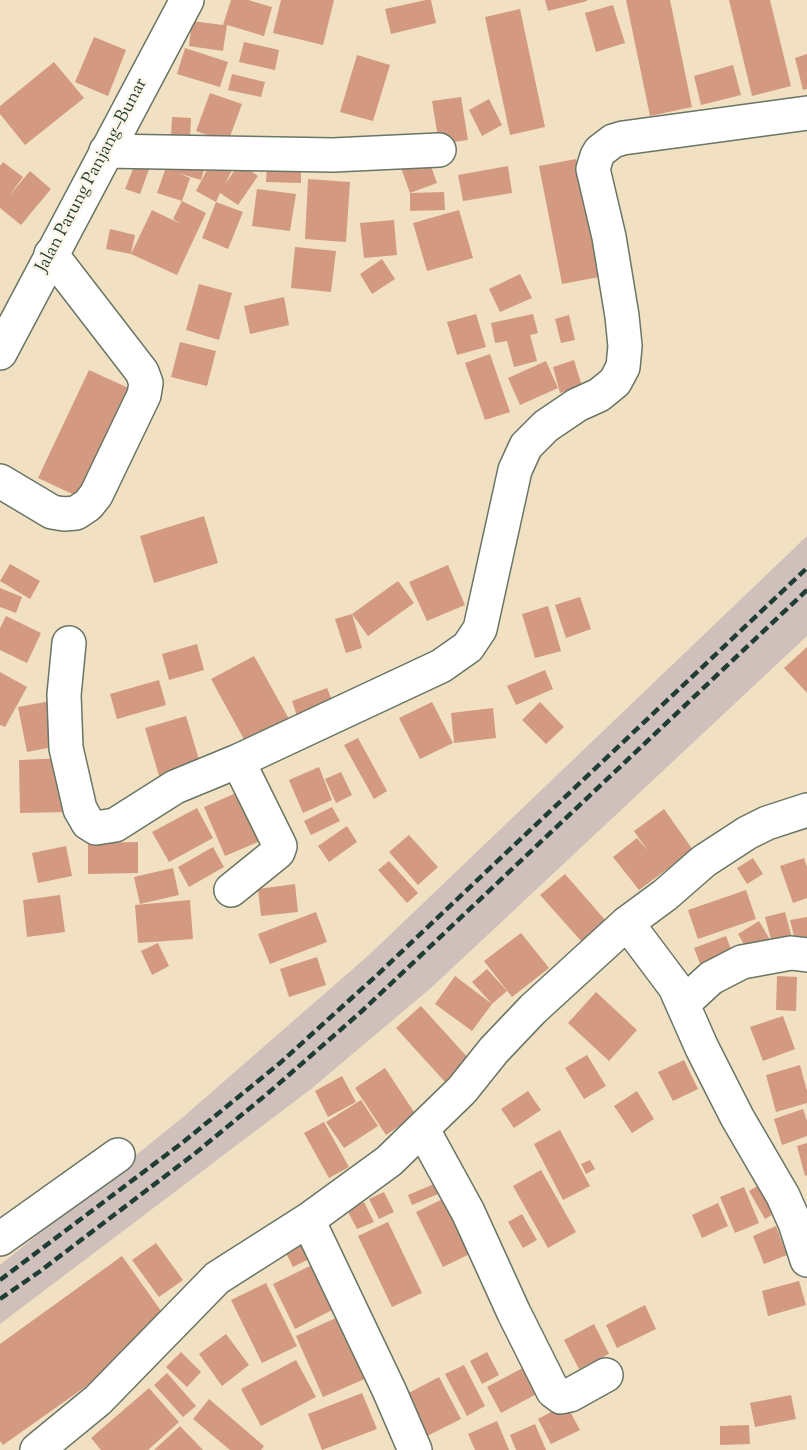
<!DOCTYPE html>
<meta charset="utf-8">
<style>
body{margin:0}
canvas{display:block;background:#f1e0c1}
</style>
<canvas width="807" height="1450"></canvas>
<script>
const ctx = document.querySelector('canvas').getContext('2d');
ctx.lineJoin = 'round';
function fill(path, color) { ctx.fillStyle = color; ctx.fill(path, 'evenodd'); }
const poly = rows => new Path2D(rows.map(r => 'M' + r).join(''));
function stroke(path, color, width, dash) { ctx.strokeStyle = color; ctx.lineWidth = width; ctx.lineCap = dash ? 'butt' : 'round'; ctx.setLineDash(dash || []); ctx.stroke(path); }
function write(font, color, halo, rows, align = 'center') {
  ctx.font = font + ' "Sorts Mill Goudy",serif'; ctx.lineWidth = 4.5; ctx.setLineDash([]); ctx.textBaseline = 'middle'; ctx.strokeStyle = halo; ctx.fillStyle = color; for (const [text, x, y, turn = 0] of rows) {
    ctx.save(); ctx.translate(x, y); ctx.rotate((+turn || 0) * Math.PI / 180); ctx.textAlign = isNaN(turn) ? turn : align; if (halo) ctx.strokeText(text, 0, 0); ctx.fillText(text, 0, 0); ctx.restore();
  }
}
const industrial = poly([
 [807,536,807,636,432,987,311,1089,0,1324,0,1265,182,1118,370,954]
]);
const building = poly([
 [231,0,248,0,272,7,264,36,227,25,223,51,189,46,192,21,223,25],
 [281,0,334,0,323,45,273,33],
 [426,0,431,0,436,23,391,34,385,9],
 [545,0,587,0,587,1,548,11],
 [626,0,670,0,692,107,650,116],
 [729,0,770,0,791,86,752,96],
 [613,5,625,43,596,52,585,13],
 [520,9,545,127,510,135,485,17],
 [94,37,126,50,108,96,75,82],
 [244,42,279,50,275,70,239,62],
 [185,48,228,62,220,87,177,74],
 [807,54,807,89,803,90,795,58],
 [357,55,390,65,373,121,340,112],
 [54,62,84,98,25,145,0,114,0,106],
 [733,65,741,95,701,105,694,76],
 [232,74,265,82,261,97,228,90],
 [210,93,242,104,228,142,196,131],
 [461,97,468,140,439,144,432,101],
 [489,99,502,125,482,136,469,110],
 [172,117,191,118,190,137,171,137],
 [427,155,437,183,410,193,400,165],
 [170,156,205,166,201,180,178,173,190,178,182,201,157,193],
 [137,159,151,164,140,194,125,189],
 [576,159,599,277,562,284,539,166],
 [212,160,232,170,225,184,240,163,258,176,238,205,220,193,216,202,196,191],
 [3,162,23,177,9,196,30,171,51,189,21,225,0,208,0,166],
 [267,164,301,165,301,183,266,182],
 [508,166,512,193,463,201,458,175],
 [308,179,350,182,346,242,305,239],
 [257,189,296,194,290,231,252,226],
 [444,192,445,210,410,211,410,193],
 [182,201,206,213,177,275,131,254,106,249,110,229,135,235,131,254,152,210,181,224,173,219],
 [216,202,243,212,228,249,202,238],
 [459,210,473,258,427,271,413,223],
 [394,220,397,255,364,258,360,223],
 [295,247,336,251,331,292,291,288],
 [382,259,395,279,372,294,360,274],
 [520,274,532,298,500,312,489,289],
 [199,284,232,293,219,340,186,330],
 [284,297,289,325,250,334,244,306],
 [476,314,486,347,457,355,447,322],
 [533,314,538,333,530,335,537,361,514,367,507,341,495,343,491,323],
 [569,315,575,340,561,343,555,319],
 [180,342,216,351,207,386,171,377],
 [490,354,510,412,485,420,465,363],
 [574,360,582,386,560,393,553,367],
 [546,361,558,388,520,405,508,378],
 [89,370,135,391,83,499,38,478],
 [204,516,218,563,154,583,140,536],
 [10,564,40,581,30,599,0,581],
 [448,565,465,605,427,621,409,582],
 [398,581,414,603,368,636,352,614],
 [0,588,22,597,16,613,0,607],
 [580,597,591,629,566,638,555,605],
 [548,606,561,651,535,658,522,614],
 [352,614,362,648,346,653,335,619],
 [6,616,41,633,27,663,0,650,0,628],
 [197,644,204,670,169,680,162,654],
 [807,647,807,693,784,668],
 [254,656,289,719,246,743,211,679],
 [545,670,553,689,516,705,507,686],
 [0,672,27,687,5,727,0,725],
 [159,680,166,705,117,719,110,694],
 [327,688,334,705,298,719,292,701],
 [56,700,64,745,27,752,18,707],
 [432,702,453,743,420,759,399,718],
 [540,702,564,727,546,744,522,720],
 [493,708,496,738,454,743,451,713],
 [186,716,200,763,159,776,145,728],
 [358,738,387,791,374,799,344,745],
 [66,758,68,812,20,813,19,760],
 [319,767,332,800,303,813,289,780],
 [341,772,352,795,336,803,325,779],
 [243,790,265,839,225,856,204,807],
 [332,807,340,821,311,835,304,821],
 [197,808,213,838,169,862,152,832],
 [664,809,693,850,639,890,613,857,637,838,648,851,634,831],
 [347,826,357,842,329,862,318,846],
 [409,835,438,867,418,885,389,852],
 [138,842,138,873,88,874,88,843],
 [66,846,72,876,38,883,32,853],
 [213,847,224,867,189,887,178,867],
 [753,858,763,874,747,884,737,868],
 [804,858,807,867,807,898,793,903,780,866],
 [389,861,418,893,407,903,378,870],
 [173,868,179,895,140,904,134,877],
 [565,874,606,921,582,942,540,895],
 [295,884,298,912,261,916,258,889],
 [746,890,756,919,698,939,688,910],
 [60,895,65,932,27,937,23,900],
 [190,900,193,939,138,943,135,905],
 [316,912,327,942,270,964,258,934],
 [785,912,792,938,772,943,765,917],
 [807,917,807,950,798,952,790,920],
 [759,921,772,943,751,956,738,934],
 [521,933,549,968,512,997,484,961],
 [726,936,736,962,704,974,694,948],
 [158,943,169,966,152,975,141,951],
 [317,957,326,985,289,997,280,969],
 [487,969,507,991,492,1004,472,982],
 [455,976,492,1004,472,1031,435,1004],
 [777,976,797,977,796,1011,776,1010],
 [596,992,637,1030,609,1061,568,1023],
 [421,1006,470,1060,446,1083,396,1028],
 [783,1016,795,1049,763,1061,750,1027],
 [587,1055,606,1086,584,1099,565,1068],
 [684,1060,698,1089,673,1101,658,1072],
 [800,1065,807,1091,807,1103,776,1112,766,1075],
 [385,1068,416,1115,386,1135,355,1088],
 [342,1076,356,1102,328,1117,315,1091],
 [528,1091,541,1110,514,1128,501,1109],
 [637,1091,654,1119,632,1133,614,1106],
 [361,1100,378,1126,344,1148,326,1122],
 [803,1109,807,1121,807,1136,782,1145,774,1119],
 [324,1122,349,1167,329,1178,304,1133],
 [560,1130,590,1186,563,1200,534,1144],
 [807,1143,807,1175,805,1176,797,1146],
 [590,1160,595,1169,586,1174,581,1164],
 [541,1170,576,1232,548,1248,513,1186],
 [769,1179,785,1207,765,1219,749,1191],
 [441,1181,445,1191,412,1205,408,1195],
 [744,1187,759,1223,735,1233,720,1197],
 [384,1192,394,1212,379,1219,369,1199],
 [449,1196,476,1251,443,1267,416,1212],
 [364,1202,374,1222,357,1229,347,1210],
 [718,1203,728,1226,702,1238,692,1215],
 [522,1214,537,1240,523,1248,508,1222],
 [388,1222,422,1293,392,1307,358,1236],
 [776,1226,787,1255,764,1264,753,1236],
 [305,1238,315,1256,293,1267,284,1249],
 [156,1243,183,1280,159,1297,132,1260],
 [122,1256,164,1315,150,1341,3,1445,0,1441,0,1344],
 [314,1264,336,1308,295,1329,273,1284],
 [799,1281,806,1305,768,1316,762,1291],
 [266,1283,297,1346,262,1363,231,1300],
 [645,1305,656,1329,617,1348,606,1325],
 [347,1313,374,1375,323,1397,296,1336],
 [594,1324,609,1354,579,1369,564,1340],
 [226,1334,249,1365,222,1386,199,1354],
 [181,1352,201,1372,187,1387,166,1367],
 [487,1352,499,1375,482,1384,470,1361],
 [296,1360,316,1397,261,1426,241,1389],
 [532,1363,546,1389,501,1413,487,1387],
 [464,1365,485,1406,467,1416,445,1374],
 [167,1373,196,1406,183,1417,154,1385],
 [439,1377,461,1419,423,1438,401,1397],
 [149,1388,179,1422,148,1450,101,1450,91,1438],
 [362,1393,377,1429,322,1450,308,1414],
 [791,1395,796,1419,755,1427,750,1403],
 [209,1399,264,1446,261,1450,230,1450,193,1419],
 [566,1404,580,1430,551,1444,538,1419],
 [497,1421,509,1450,475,1450,468,1434],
 [535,1424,546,1450,516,1450,510,1435],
 [749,1425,750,1444,720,1445,720,1426],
 [180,1426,203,1450,154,1450]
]);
const minor = poly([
 [106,151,333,155,439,150],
 [0,481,52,512,64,514,76,513,88,505,96,495,144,395,146,383,142,372,51,254],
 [69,643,64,695,66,748,80,809,88,823,96,828,115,825,175,787,238,761,280,846,278,852,231,890],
 [238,761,441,666,468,647,480,629,515,470,526,446,546,426,577,405,599,395,615,382,623,367,625,346,622,316,609,237,593,169,597,156,600,151,613,141,623,138,807,113],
 [627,923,675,987,702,1048,737,1117,783,1196,795,1223,807,1260],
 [684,1003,711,978,742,962,791,953,807,955],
 [423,1130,468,1212,514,1313,553,1391,561,1397,570,1395,606,1375],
 [308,1220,389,1390,415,1450],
 [0,1239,118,1155],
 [37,1450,98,1400,217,1278,308,1220,389,1161,462,1090,494,1050,533,1009,627,923,665,895,704,861,747,833,767,823,807,810]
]);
const major = poly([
 [0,353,187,0]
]);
const rail = poly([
 [0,1280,182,1143,280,1063,376,976,807,568],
 [0,1299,39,1272,193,1155,267,1094,362,1011,807,590]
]);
const streetNames = [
 ["Jalan Parung Panjang–Bunar",93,176,-62]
];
fill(industrial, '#cfc0bb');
fill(building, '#d39a81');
stroke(minor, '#687665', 36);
stroke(major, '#687665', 36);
stroke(minor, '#fff', 33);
stroke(major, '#fff', 33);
stroke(rail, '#1f3d34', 4.5, [9, 4.5]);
write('18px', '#1f3d34', '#fcf5e5', streetNames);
</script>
